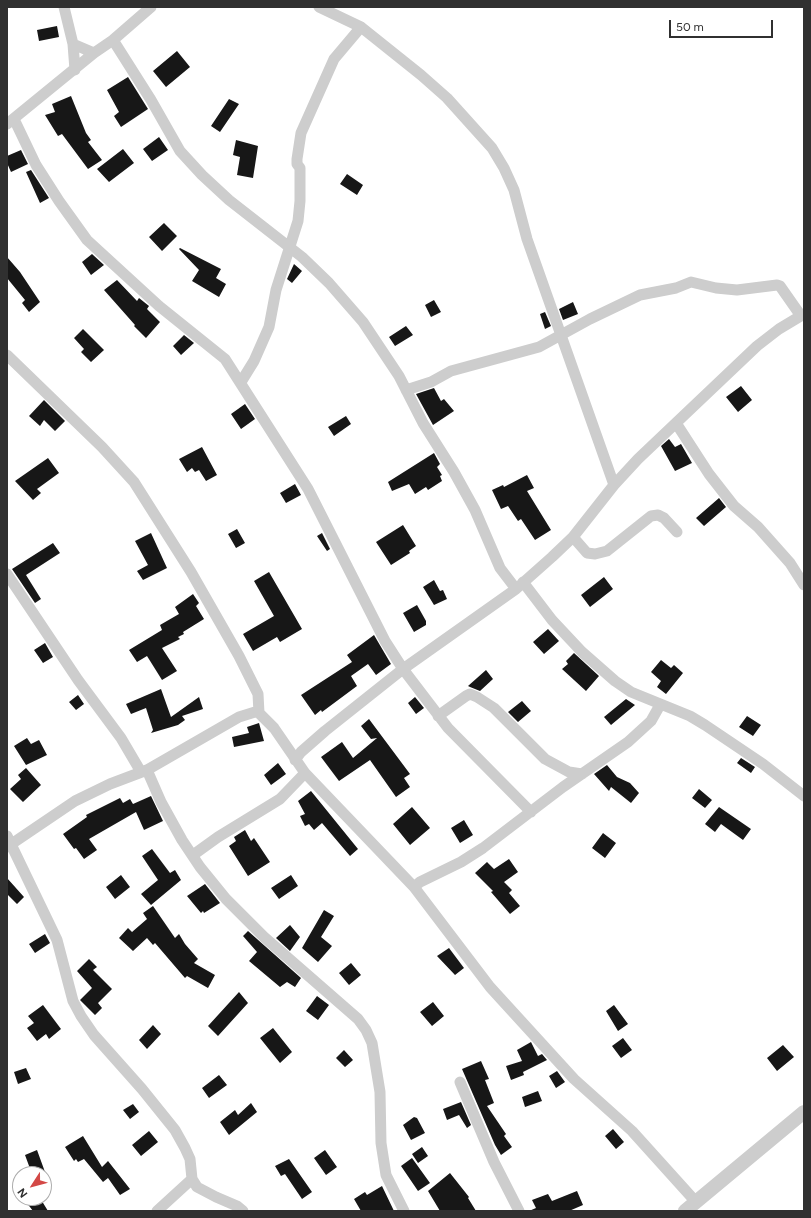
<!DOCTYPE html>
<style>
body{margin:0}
#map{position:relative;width:811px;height:1218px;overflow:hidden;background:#fff;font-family:Figtree,sans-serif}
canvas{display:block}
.frame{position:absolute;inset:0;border:8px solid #303030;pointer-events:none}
.north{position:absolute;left:12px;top:1166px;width:40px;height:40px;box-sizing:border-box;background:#fff;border:1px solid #acacac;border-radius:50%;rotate:234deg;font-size:11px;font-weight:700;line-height:16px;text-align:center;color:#303030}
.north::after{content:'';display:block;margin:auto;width:14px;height:18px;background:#d34846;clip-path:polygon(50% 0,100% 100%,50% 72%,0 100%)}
.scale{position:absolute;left:669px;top:20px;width:104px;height:18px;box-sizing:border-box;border:2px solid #303030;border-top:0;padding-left:5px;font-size:12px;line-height:14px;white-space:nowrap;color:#303030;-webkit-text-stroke:3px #fff;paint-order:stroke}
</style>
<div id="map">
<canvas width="811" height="1218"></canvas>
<div class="frame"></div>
<div class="north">N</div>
<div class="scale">50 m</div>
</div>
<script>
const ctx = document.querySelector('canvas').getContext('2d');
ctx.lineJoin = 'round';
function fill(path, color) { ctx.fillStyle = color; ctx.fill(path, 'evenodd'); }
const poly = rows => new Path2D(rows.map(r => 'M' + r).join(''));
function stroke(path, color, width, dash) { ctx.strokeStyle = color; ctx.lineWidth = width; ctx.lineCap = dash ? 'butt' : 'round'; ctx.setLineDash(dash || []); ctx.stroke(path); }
const building = poly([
 [57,26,59,37,39,41,37,30],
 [177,51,190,67,166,87,153,71],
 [128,77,148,109,121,127,114,116,119,112,107,90],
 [71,96,86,133,91,140,88,142,102,160,88,169,62,134,58,136,45,115,55,112,52,104],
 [229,99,239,104,220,132,211,126],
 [159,137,168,150,152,161,143,149],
 [236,140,258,146,253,178,237,175,240,157,233,155],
 [123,149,134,163,109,182,97,169],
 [21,150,28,164,11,172,7,163,7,156],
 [31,170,49,198,40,203,26,172],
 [347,174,363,185,357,195,340,184],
 [164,223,177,236,162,251,149,237],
 [180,248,221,269,216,278,226,284,219,297,192,281,199,270,179,249],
 [92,254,104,265,91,275,82,262],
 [7,257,20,272,40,302,29,312,22,303,25,300,7,278],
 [294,264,302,271,292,283,287,279],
 [117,280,137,301,139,298,149,306,147,309,160,322,146,338,134,326,135,325,104,290],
 [434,300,441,312,431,317,425,305],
 [573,302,578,314,563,320,559,309],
 [545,312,551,326,545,329,540,314],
 [406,326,413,335,395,346,389,337],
 [83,329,104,350,91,362,81,352,84,349,74,338],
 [184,335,194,343,181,355,173,346],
 [741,386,752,400,738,412,726,397],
 [434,388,441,401,444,399,454,411,433,425,416,394],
 [44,400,65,421,55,431,44,420,40,426,29,416],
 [245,404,255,419,241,429,231,414],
 [346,416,351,424,334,436,328,427],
 [669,439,675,447,681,444,692,463,675,471,661,446],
 [202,447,217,475,206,481,199,470,195,472,192,468,187,472,179,459],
 [434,453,440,464,437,467,442,475,440,476,442,481,428,490,426,487,415,494,409,484,392,491,388,482],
 [48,458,59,473,37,489,41,493,33,500,15,481],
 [527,475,534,488,527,491,551,530,535,540,521,519,518,521,508,506,501,509,492,490,503,485,504,487],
 [295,484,301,495,286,503,280,493],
 [719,498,726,507,704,526,696,518],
 [403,525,416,546,409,551,410,553,391,565,376,542],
 [237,529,245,543,236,548,228,534],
 [151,533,167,568,143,580,137,571,148,565,135,541],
 [322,533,330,549,327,551,317,536],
 [53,543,60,553,26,575,41,599,35,603,12,569],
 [269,572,302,629,280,642,277,637,253,651,243,634,274,616,254,581],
 [604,577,613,589,590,607,581,595],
 [434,580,440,591,443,590,447,599,434,605,423,587],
 [193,594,199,603,196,606,204,619,183,632,184,634,178,637,180,639,162,648,177,671,162,680,147,656,137,662,129,650,162,630,160,625,179,614,175,607],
 [417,605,426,621,426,625,414,632,403,613],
 [548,629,559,641,544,654,533,642],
 [374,635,391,664,376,675,368,664,351,676,357,686,322,712,321,710,315,715,301,695,352,662,347,655],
 [45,643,53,657,43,663,34,650],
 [574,653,599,676,586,691,562,669,568,664,566,661],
 [661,660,671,668,674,665,683,673,666,694,657,687,661,681,651,672],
 [486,670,493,679,480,691,470,687,468,686],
 [161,689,171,717,199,697,203,709,182,716,185,720,178,725,151,733,153,730,146,708,131,714,126,704],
 [78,695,84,704,76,710,69,702],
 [415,697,424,708,416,714,408,703],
 [626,699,635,705,611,725,604,717],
 [522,701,531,711,518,722,508,712],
 [747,716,761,725,753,736,739,727],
 [369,719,410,774,404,778,410,787,396,797,370,760,339,781,321,757,342,742,353,758,377,738,371,739,361,726],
 [259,723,264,741,234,747,232,737,249,733,247,727],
 [27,738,31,744,39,740,47,755,26,765,14,746],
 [741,758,755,767,751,773,737,763],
 [278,763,286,774,271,785,264,775],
 [607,765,617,777,630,783,639,793,631,803,611,787,609,791,594,774],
 [26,768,41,785,23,802,10,789,21,779,18,775],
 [699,789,712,800,705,808,692,798],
 [311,791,358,849,350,856,322,823,314,830,309,824,305,826,300,816,305,814,298,801],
 [151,796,163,821,144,830,136,812,89,839,97,850,84,859,76,848,74,849,63,834,87,817,86,815,120,798,123,803,130,799,133,804],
 [412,807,430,828,410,845,393,824],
 [719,807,751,829,743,840,721,824,715,832,705,824],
 [464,820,473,835,460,843,451,828],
 [245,830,251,841,254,838,270,862,248,876,229,846,236,841,234,837],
 [603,833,616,843,605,858,592,848],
 [152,849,170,873,175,870,181,880,151,905,141,894,158,880,142,856],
 [509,859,518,872,504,882,512,890,509,893,520,906,510,914,491,892,493,891,475,873,487,862,494,869],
 [121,875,130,887,115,899,106,887],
 [291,875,298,886,279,899,271,888],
 [7,878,24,897,17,904,7,894],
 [205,884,220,903,204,913,203,911,201,913,187,896],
 [153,906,175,938,179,934,185,944,198,959,194,963,215,975,208,988,187,976,185,978,155,943,153,945,147,938,133,951,119,938,128,928,132,932,147,919,143,913],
 [324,910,334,916,321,937,332,946,318,962,302,948],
 [290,925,300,937,290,951,276,938],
 [248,931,301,978,295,987,287,982,280,987,249,961,257,952,243,936],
 [45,934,50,943,35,953,29,944],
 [449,948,464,968,455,975,437,956],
 [89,959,97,967,93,970,112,989,98,1003,102,1008,95,1015,80,1000,92,988,77,971],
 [351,963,361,975,349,985,339,973],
 [239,992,248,1003,218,1036,208,1026],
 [317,996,329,1005,318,1020,306,1011],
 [433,1002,444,1016,432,1026,420,1012],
 [43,1005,61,1029,49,1039,46,1034,37,1041,27,1028,34,1023,28,1016],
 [614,1005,628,1024,618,1031,606,1011],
 [153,1025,161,1034,147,1049,139,1040],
 [273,1028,292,1052,280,1063,260,1038],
 [623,1038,632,1050,621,1058,612,1046],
 [531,1042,538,1056,542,1054,547,1060,523,1072,524,1075,511,1080,506,1066,522,1061,517,1050],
 [783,1045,794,1057,777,1071,767,1058],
 [344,1050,353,1060,345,1067,336,1058],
 [481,1061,489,1079,485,1080,494,1103,487,1106,506,1134,504,1136,512,1147,501,1155,495,1145,462,1069],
 [26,1068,31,1079,18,1084,14,1072],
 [557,1071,565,1082,556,1088,549,1076],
 [219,1075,227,1085,209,1098,202,1088],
 [538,1091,542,1101,525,1107,522,1097],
 [461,1102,471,1125,467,1128,459,1115,447,1120,443,1109],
 [251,1103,257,1112,229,1135,220,1122,235,1110,238,1115],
 [133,1104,139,1112,130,1119,123,1110],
 [414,1117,417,1118,425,1133,411,1140,403,1125],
 [613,1129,624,1142,616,1149,605,1136],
 [149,1131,158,1142,141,1156,132,1145],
 [83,1136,102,1167,108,1161,130,1189,120,1195,108,1178,103,1182,84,1159,78,1162,76,1159,74,1161,65,1147],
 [422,1147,428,1156,418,1163,412,1154],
 [37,1150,45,1172,32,1174,25,1155],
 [325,1150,337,1167,326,1175,314,1158],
 [412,1158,430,1183,418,1191,401,1166],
 [289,1159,312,1192,302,1199,285,1174,281,1176,275,1166],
 [450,1173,469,1197,468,1198,476,1211,440,1211,428,1191],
 [382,1186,394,1211,361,1211,354,1199,365,1192,367,1195],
 [577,1191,583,1205,569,1211,529,1211,536,1208,532,1200,548,1194,552,1201],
 [23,1198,40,1198,48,1211,33,1211]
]);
const minor = poly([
 [64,7,73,44,94,53],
 [319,7,361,27,421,75,447,98,492,148,504,168,514,190,527,239,614,485],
 [113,40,151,100,180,151,202,175,229,200,302,257,329,283,363,322,399,376,423,423,454,472,475,510,500,568,516,589],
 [73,44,75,70],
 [14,119,36,165,59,201,87,240,159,306,225,359,308,489,385,641,403,669,448,728,531,812],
 [7,124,94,53,113,40,151,7],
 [7,355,102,447,134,482,191,572,239,656,258,694,259,713],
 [241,382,254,361,269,327,276,290,298,221,300,201,300,168,297,164,297,159,301,133,334,59,361,27],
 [406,390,431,382,451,371,539,347,590,319,640,295,676,288,691,282,716,288,737,290,777,285,780,286,801,316],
 [676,423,709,474,734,506,758,527,790,563,804,585],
 [573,537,587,553,595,554,607,551,651,516,658,515,664,518,677,532],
 [7,574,78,680,121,738,141,772],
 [523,582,552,620,582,652,615,681,631,692,690,716,705,725,763,764,804,796],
 [438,716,466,696,470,694,477,697,494,708,545,759,569,772,582,774],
 [295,760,301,752,325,731,403,669,516,589,552,557,573,537,614,485,638,459,757,346,779,329,804,314],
 [147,770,161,802,182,840,200,867,226,899,264,937,358,1019,366,1030,372,1043,380,1092,381,1143,386,1175,404,1211],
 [7,836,57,940,73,1001,81,1016,94,1035,142,1089,175,1130,185,1148,190,1159,192,1179,197,1187,216,1197,237,1206,243,1211],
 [7,847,75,801,110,784,147,770,239,717,255,712,259,713,274,728,305,773,414,887,490,987,574,1079,632,1131,696,1202],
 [193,855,218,837,280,799,305,773],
 [414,887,420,882,461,862,483,848,563,787,628,742,651,721,660,705],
 [460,1082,494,1162,519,1211],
 [157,1211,192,1179]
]);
const tertiary = poly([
 [685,1211,804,1112]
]);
fill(building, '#171717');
stroke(minor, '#cdcdcd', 11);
stroke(tertiary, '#cdcdcd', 14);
</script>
